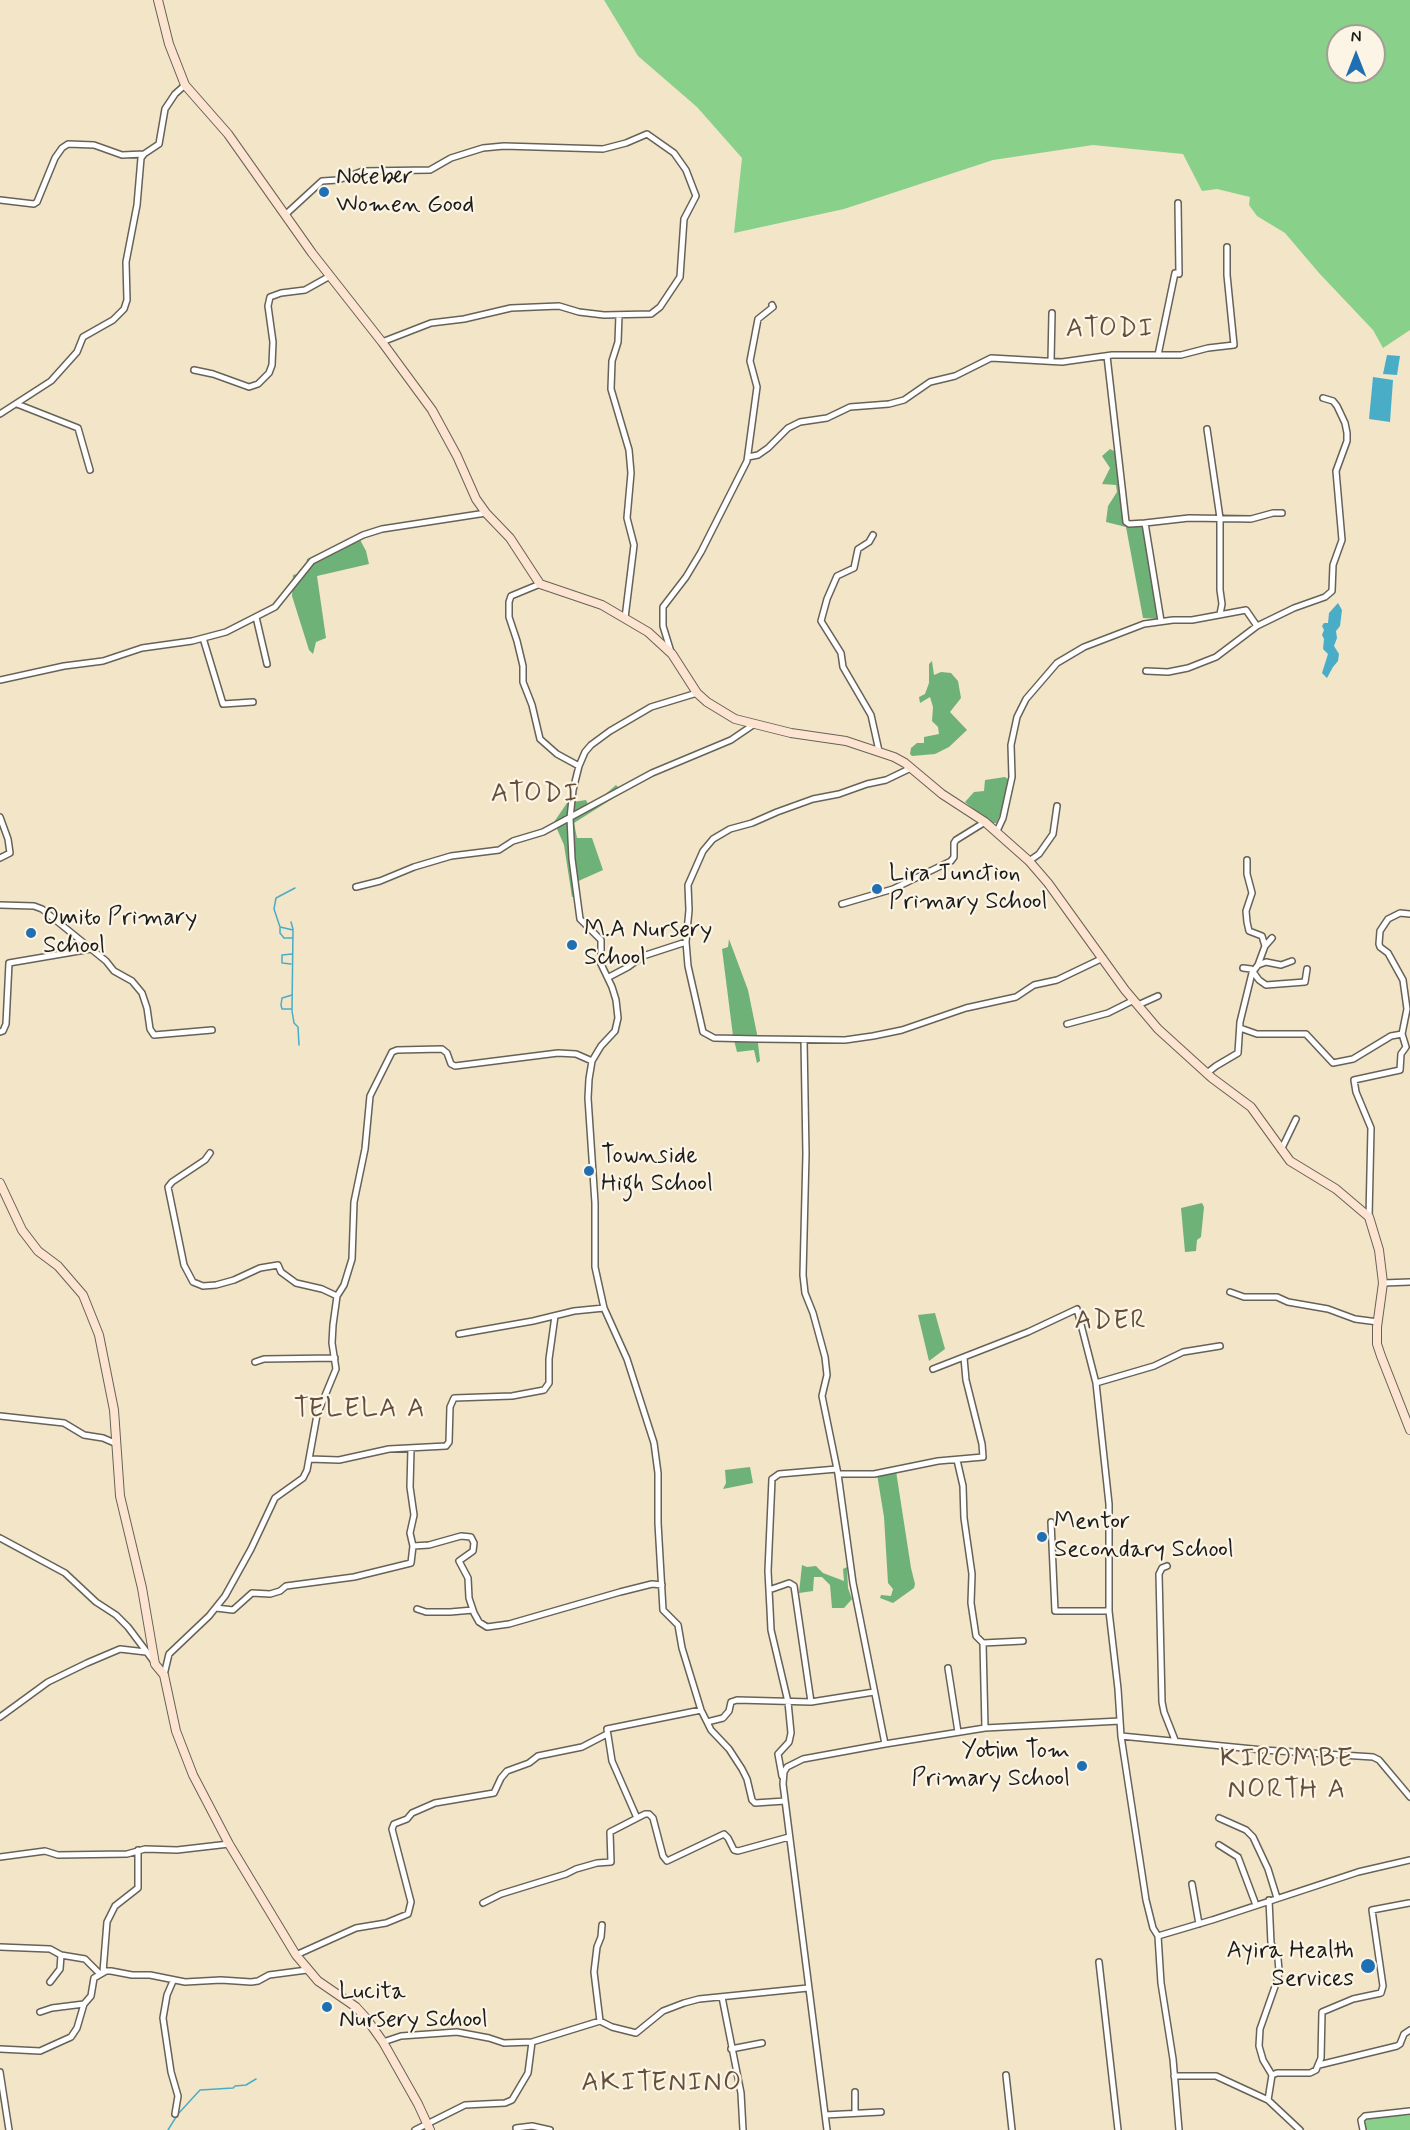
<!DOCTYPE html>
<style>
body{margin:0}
#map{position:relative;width:1410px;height:2130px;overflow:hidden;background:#f3e5c8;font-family:Mynerve,sans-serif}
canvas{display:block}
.north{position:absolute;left:1326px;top:24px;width:60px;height:60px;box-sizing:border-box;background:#fcf5e5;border:2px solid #a29e95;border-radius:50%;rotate:0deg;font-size:16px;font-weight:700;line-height:24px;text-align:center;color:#1c1c1c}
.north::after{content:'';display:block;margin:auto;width:21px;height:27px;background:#1f6fb2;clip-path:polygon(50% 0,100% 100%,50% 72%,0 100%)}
</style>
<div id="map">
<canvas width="1410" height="2130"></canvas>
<div class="north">N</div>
</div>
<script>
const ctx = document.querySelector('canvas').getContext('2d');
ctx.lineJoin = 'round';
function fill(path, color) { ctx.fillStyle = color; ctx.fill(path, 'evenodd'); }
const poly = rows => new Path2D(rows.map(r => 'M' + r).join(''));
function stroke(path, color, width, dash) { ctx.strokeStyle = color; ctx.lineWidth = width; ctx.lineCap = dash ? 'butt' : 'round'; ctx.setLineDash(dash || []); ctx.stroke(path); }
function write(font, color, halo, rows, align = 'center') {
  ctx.font = font + ' Mynerve,sans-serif'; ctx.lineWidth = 4.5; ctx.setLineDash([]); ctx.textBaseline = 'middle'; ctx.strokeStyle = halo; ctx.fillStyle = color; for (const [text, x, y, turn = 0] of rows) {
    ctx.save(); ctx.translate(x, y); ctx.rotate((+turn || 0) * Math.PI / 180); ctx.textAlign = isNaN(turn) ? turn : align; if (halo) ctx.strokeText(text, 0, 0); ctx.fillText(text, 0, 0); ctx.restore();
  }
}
const green = poly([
 [604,0,1410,0,1410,330,1383,348,1373,330,1319,273,1285,233,1257,216,1249,205,1250,197,1217,189,1202,191,1183,154,1093,145,993,160,844,209,734,233,742,158,697,107,638,56],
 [1338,36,1374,36,1374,72,1338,72],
 [1410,2115,1410,2130,1359,2130,1359,2125,1367,2118]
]);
const forest = poly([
 [1110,449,1116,452,1123,518,1131,523,1144,524,1159,619,1143,618,1126,527,1106,522,1108,506,1117,492,1116,485,1102,484,1110,468,1102,456],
 [358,536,366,551,369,564,317,576,326,638,316,642,313,654,309,650,292,596,293,575,305,572,307,559],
 [932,661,934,675,941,672,951,673,958,681,961,698,950,712,967,730,949,747,935,754,912,756,910,754,911,748,917,743,924,743,924,737,939,734,938,727,932,721,933,707,930,697,920,703,919,697,925,694,929,683,929,664],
 [1005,777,1009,780,1000,815,996,823,991,823,965,802,974,792,984,791,985,780],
 [616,785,623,792,574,823,577,838,592,838,603,870,574,883,575,897,572,897,564,845,554,822,567,803,586,800,588,804,601,798],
 [729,939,748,990,757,1034,760,1061,757,1063,754,1050,737,1052,733,1036,722,949,728,947],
 [1202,1203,1204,1207,1201,1237,1197,1240,1196,1251,1185,1252,1181,1208],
 [935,1313,945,1349,929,1361,918,1315],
 [750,1467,753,1483,723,1489,726,1483,725,1470],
 [896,1471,911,1568,915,1584,914,1588,893,1603,880,1598,881,1595,891,1596,893,1589,888,1583,884,1517,877,1474],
 [802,1565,807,1567,816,1566,823,1573,844,1581,843,1569,847,1567,848,1588,852,1599,844,1608,832,1608,830,1585,822,1577,814,1577,813,1591,799,1593]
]);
const water = poly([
 [1387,355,1400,356,1397,375,1383,374],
 [1373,377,1393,380,1390,422,1369,419],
 [1338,603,1342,610,1340,626,1336,631,1337,638,1334,646,1339,654,1338,661,1333,667,1327,678,1322,673,1328,654,1323,649,1324,639,1322,635,1324,630,1322,626,1324,623,1328,623,1329,613]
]);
const stream = poly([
 [295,888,276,898,274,909,280,927,293,930,292,1011,294,1023,298,1027,299,1045],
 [291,922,293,929],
 [280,928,280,933,284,938,292,938],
 [291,964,282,963,282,955,292,954],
 [291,1009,282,1009,281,1005,282,998,292,995],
 [168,2130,178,2114,200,2090,233,2088,235,2086,246,2085,256,2079]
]);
const street = poly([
 [0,200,34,204,37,202,55,158,62,148,68,144,94,145,122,155,144,154],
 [285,215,322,181,338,180,363,171,430,170,451,158,483,148,504,146,603,149,626,143,647,134,674,153,686,170,696,196,684,219,680,277,660,307,651,314,604,315,579,312,559,306,511,308,464,319,431,323,382,342],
 [619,315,618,342,612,361,611,389,629,450,631,473,627,518,634,545,625,618],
 [1158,355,1175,273,1179,274,1178,203],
 [1107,356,1126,522,1129,524,1145,523,1161,621],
 [1051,361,1052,313],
 [194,370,213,374,249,387,258,384,269,373,272,365,273,342,268,306,270,297,281,293,305,290,330,276],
 [17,404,78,428,90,470],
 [0,414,51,381,77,352,83,337,113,320,124,309,127,300,126,262,137,205,141,158,144,154,159,144,165,109,175,94,185,85],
 [1207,429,1220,518,1220,590,1222,604,1220,614],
 [748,457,758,455,768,448,788,428,800,422,827,418,850,407,889,404,904,400,930,382,955,376,991,358,1062,362,1112,355,1181,355,1208,348,1234,345,1227,275,1227,247],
 [1145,523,1189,518,1251,519,1273,513,1282,513],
 [873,535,869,542,858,549,854,568,837,576,827,599,821,621,841,653,843,667,871,715,879,751],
 [540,584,511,596,509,602,509,617,517,641,523,666,523,682,532,705,540,739,557,754,579,766],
 [256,617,267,664],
 [203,638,223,704,253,702],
 [671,652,663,626,663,607,686,577,701,552,747,461,757,387,750,361,758,319,773,307,772,305],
 [1146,671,1168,672,1188,668,1216,657,1257,626,1294,608,1325,597,1332,591,1333,565,1342,540,1336,471,1347,441,1347,433,1345,423,1337,406,1333,401,1323,398],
 [0,680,64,666,103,661,142,648,192,641,226,632,275,607,312,561,363,535,382,529,486,513],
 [697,693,651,707,610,731,591,745,585,752,579,766,573,790,570,818,572,859,580,919,601,940,601,964,612,987,616,1000,618,1018,615,1031,601,1046,592,1061,589,1079,588,1098,595,1203,595,1267,604,1308,627,1359,654,1443,658,1473,658,1523,663,1610,678,1625,682,1648,701,1710,711,1730,729,1749,742,1769,747,1779,752,1800,755,1803,785,1801],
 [911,768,886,780,867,784,839,794,813,799,777,812,752,823,730,829,713,839,703,851,688,885,689,910,686,942,688,966,703,1032,714,1038,758,1039,845,1040,873,1036,902,1030,966,1008,1016,997,1034,985,1057,980,1103,958],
 [0,817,8,839,10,853,0,858],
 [997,831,1003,818,1012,777,1011,745,1017,717,1026,699,1057,663,1084,647,1144,624,1173,620,1192,620,1246,610,1257,626],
 [1247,860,1247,874,1252,893,1246,911,1247,922,1249,931,1262,936,1265,946],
 [1029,861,1039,854,1053,834,1057,806],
 [356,887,380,881,414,867,451,856,499,850,513,841,543,832,652,773,731,740,753,725],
 [842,904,893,889,951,861,954,857,954,843,956,840,985,822],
 [0,905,34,906,42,909,106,961,114,971,132,981,142,993,147,1008,150,1029,154,1035,212,1030],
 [1258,965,1265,946,1272,938],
 [1243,968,1251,969,1259,980,1266,985,1305,982,1307,969],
 [609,977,628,967,643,956,686,942],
 [1138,1005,1158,996],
 [1067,1024,1108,1013,1134,1000],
 [1240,1028,1257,1034,1306,1034,1333,1063,1353,1059,1391,1036,1402,1034],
 [0,1032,3,1031,6,1024,9,963,91,949],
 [804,1040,806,1154,803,1275,805,1293,813,1313,825,1357,827,1375,822,1396,838,1474,853,1583,885,1744],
 [1207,1073,1216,1066,1238,1053,1240,1022,1252,973,1258,965,1266,962,1281,965,1292,961],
 [1281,1150,1296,1119],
 [210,1153,205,1160,172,1182,168,1187,184,1265,193,1282,203,1286,216,1285,234,1280,260,1268,278,1265,281,1272,296,1283,322,1289,337,1296],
 [1369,1217,1371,1128,1356,1092,1354,1080,1400,1070,1401,1054,1406,1047,1402,1034,1407,1009,1403,980,1388,953,1380,947,1379,944,1380,931,1388,919,1400,913,1410,914],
 [1383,1283,1410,1282],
 [1230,1292,1244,1297,1277,1297,1288,1302,1328,1309,1355,1319,1378,1322],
 [459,1334,533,1321,574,1311,604,1308],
 [255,1362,264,1359,335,1358],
 [933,1369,1028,1332,1077,1309,1096,1383,1109,1504,1109,1611,1118,1689,1121,1736,1146,1900,1153,1928,1158,1936,1161,1983,1173,2059,1179,2130],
 [1096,1383,1154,1366,1183,1352,1220,1346],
 [0,1416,64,1423,84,1435,103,1438,117,1444],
 [309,1459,339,1460,389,1449,446,1446,449,1442,450,1407,454,1398,512,1396,544,1390,549,1383,549,1359,555,1316],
 [957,1460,963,1486,964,1518,972,1574,971,1603,976,1636,983,1643,1023,1641],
 [838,1474,874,1474,938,1461,983,1457,982,1444,966,1380,964,1358],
 [1051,1522,1055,1611,1109,1611],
 [0,1538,65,1573,96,1602,116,1615,128,1627,155,1663],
 [413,1546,429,1545,461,1536,471,1537,474,1543,473,1551,459,1561,468,1578,469,1598,474,1613,479,1622,487,1627,509,1624,620,1592,652,1584,662,1585],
 [1167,1566,1162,1568,1159,1574,1162,1702,1164,1712,1175,1740],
 [769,1590,789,1583,794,1586,811,1702],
 [216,1608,233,1610,252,1593,270,1594,280,1591,286,1586,354,1577,411,1563,413,1546,410,1533,414,1515,410,1487,411,1449],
 [417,1609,426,1612,450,1612,473,1610],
 [983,1643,985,1728],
 [948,1668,958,1732],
 [164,1675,169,1654,209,1616,225,1596,251,1549,275,1498,303,1478,307,1470,317,1415,336,1369,332,1343,333,1325,337,1296,344,1285,352,1259,354,1202,365,1149,370,1096,392,1052,397,1050,442,1049,447,1053,451,1064,455,1066,558,1053,576,1054,592,1061],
 [0,1717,48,1682,87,1663,120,1649,146,1652],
 [707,1722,723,1718,729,1711,731,1702,737,1700,811,1702,874,1692],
 [1121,1736,1263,1750,1373,1757,1379,1760,1410,1797],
 [782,1776,778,1754,789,1742,791,1733,788,1702,771,1630,770,1609,768,1571,772,1479,779,1474,837,1469],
 [637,1818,612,1761,607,1729,701,1710],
 [1219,1818,1246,1830,1253,1837,1268,1869,1277,1898],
 [1219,1845,1238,1857,1256,1905],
 [0,1857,45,1851,58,1855,127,1854,145,1849,177,1850,229,1844],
 [1192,1884,1199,1924],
 [1269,1900,1271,1943,1278,1959,1279,1971,1278,1978,1260,2029,1259,2046,1263,2060,1272,2075,1268,2100,1300,2130],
 [483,1903,501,1894,566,1874,576,1869,597,1863,611,1862,610,1832,645,1814,649,1814,653,1818,663,1856,667,1861,724,1834,728,1838,734,1850,738,1851,789,1837],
 [1158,1936,1212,1920,1358,1872,1410,1860],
 [0,1947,50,1949,61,1955,85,1959,100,1974],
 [296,1955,356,1928,386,1923,408,1914,411,1902,392,1829,394,1824,407,1819,412,1813,435,1803,494,1793,501,1778,507,1771,529,1763,538,1756,582,1747,607,1734],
 [1099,1962,1118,2130],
 [103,1972,107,1922,115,1906,138,1888,138,1850],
 [173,1981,167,1995,163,2018,171,2072,178,2096,175,2114],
 [50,1982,60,1969,61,1955],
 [722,1997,741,2093,743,2130],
 [40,2012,52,2008,84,2004],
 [600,2021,594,1972,597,1947,601,1937,602,1925],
 [383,2042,401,2036,457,2032,489,2038,504,2043,532,2042,600,2021,612,2027,636,2033,663,2011,684,2003,699,1999,808,1988],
 [0,2049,40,2051,71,2037,77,2028,84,2004,91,1996,94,1978,106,1971,111,1971,132,1975,150,1975,185,1982,221,1980,251,1982,258,1981,269,1975,307,1970],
 [731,2049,762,2043],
 [1319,2065,1397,2046,1400,2044,1404,2034,1410,2030],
 [0,2072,9,2130],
 [1006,2075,1012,2130],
 [1272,2075,1277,2073,1310,2073,1316,2070,1321,2058,1322,2012,1353,1999,1381,1993,1383,1986,1372,1910,1409,1903],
 [1174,2076,1216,2076,1268,2100],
 [855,2092,855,2113],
 [825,2115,881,2112],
 [516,2128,532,2126,550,2130],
 [415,2130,465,2105,505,2103,512,2100,528,2073,532,2042],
 [827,2130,783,1784,784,1772,787,1767,803,1759,885,1744,985,1728,1120,1721],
 [1363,2130,1361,2120,1365,2116,1410,2111]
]);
const secondary = poly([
 [158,0,169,44,185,85,228,134,312,253,382,342,432,410,457,456,476,499,486,513,510,538,540,584,602,605,648,632,672,654,697,693,707,702,735,719,791,733,846,741,894,757,905,763,942,794,985,822,1029,861,1048,883,1125,990,1158,1029,1212,1078,1251,1107,1290,1161,1336,1189,1369,1217,1379,1250,1383,1283,1377,1327,1377,1344,1381,1356,1410,1430],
 [0,1183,22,1230,38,1251,58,1266,83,1295,99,1335,114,1410,120,1496,142,1588,155,1664,164,1675,176,1731,193,1775,229,1844,296,1955,318,1981,356,2007,366,2018,383,2042,418,2104,430,2130]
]);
const markers = [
 [324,192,6,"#1f6fb2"],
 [877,889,6,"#1f6fb2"],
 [31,933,6,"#1f6fb2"],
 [572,945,6,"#1f6fb2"],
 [589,1171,6,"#1f6fb2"],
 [1042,1537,6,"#1f6fb2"],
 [1082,1766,6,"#1f6fb2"],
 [1368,1966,8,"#1f6fb2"],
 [327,2007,6,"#1f6fb2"]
];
const poiNames = [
 ["Noteber",336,178],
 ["Women Good",336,206],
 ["Lira Junction",889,875],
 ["Primary School",889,903],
 ["Omito Primary",43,919],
 ["School",43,947],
 ["M.A Nursery",584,931],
 ["School",584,959],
 ["Townside",601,1157],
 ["High School",601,1185],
 ["Mentor",1054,1523],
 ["Secondary School",1054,1551],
 ["Yotim Tom",1070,1752,"right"],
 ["Primary School",1070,1780,"right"],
 ["Ayira Health",1354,1952,"right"],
 ["Services",1354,1980,"right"],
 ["Lucita",339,1993],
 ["Nursery School",339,2021]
];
const quarterNames = [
 ["ATODI",1110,330],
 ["ATODI",535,795],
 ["ADER",1111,1322],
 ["TELELA A",360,1410],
 ["KIROMBE",1287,1760],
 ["NORTH A",1287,1791],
 ["AKITENINO",662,2084]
];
fill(green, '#89d08b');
fill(forest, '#6eb277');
fill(water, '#49adc8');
stroke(stream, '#49adc8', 1.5);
stroke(street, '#676258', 8);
stroke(secondary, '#676258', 10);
stroke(street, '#fff', 5);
stroke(secondary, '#fde4d1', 8);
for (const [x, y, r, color] of markers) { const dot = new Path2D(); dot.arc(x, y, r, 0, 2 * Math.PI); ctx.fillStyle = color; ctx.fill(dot); stroke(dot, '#fcf5e5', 2); }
write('24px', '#1c1c1c', '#fcf5e5', poiNames, 'left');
ctx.letterSpacing = '1.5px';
write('27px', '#644f3c', '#fcf5e5', quarterNames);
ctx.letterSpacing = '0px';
</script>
